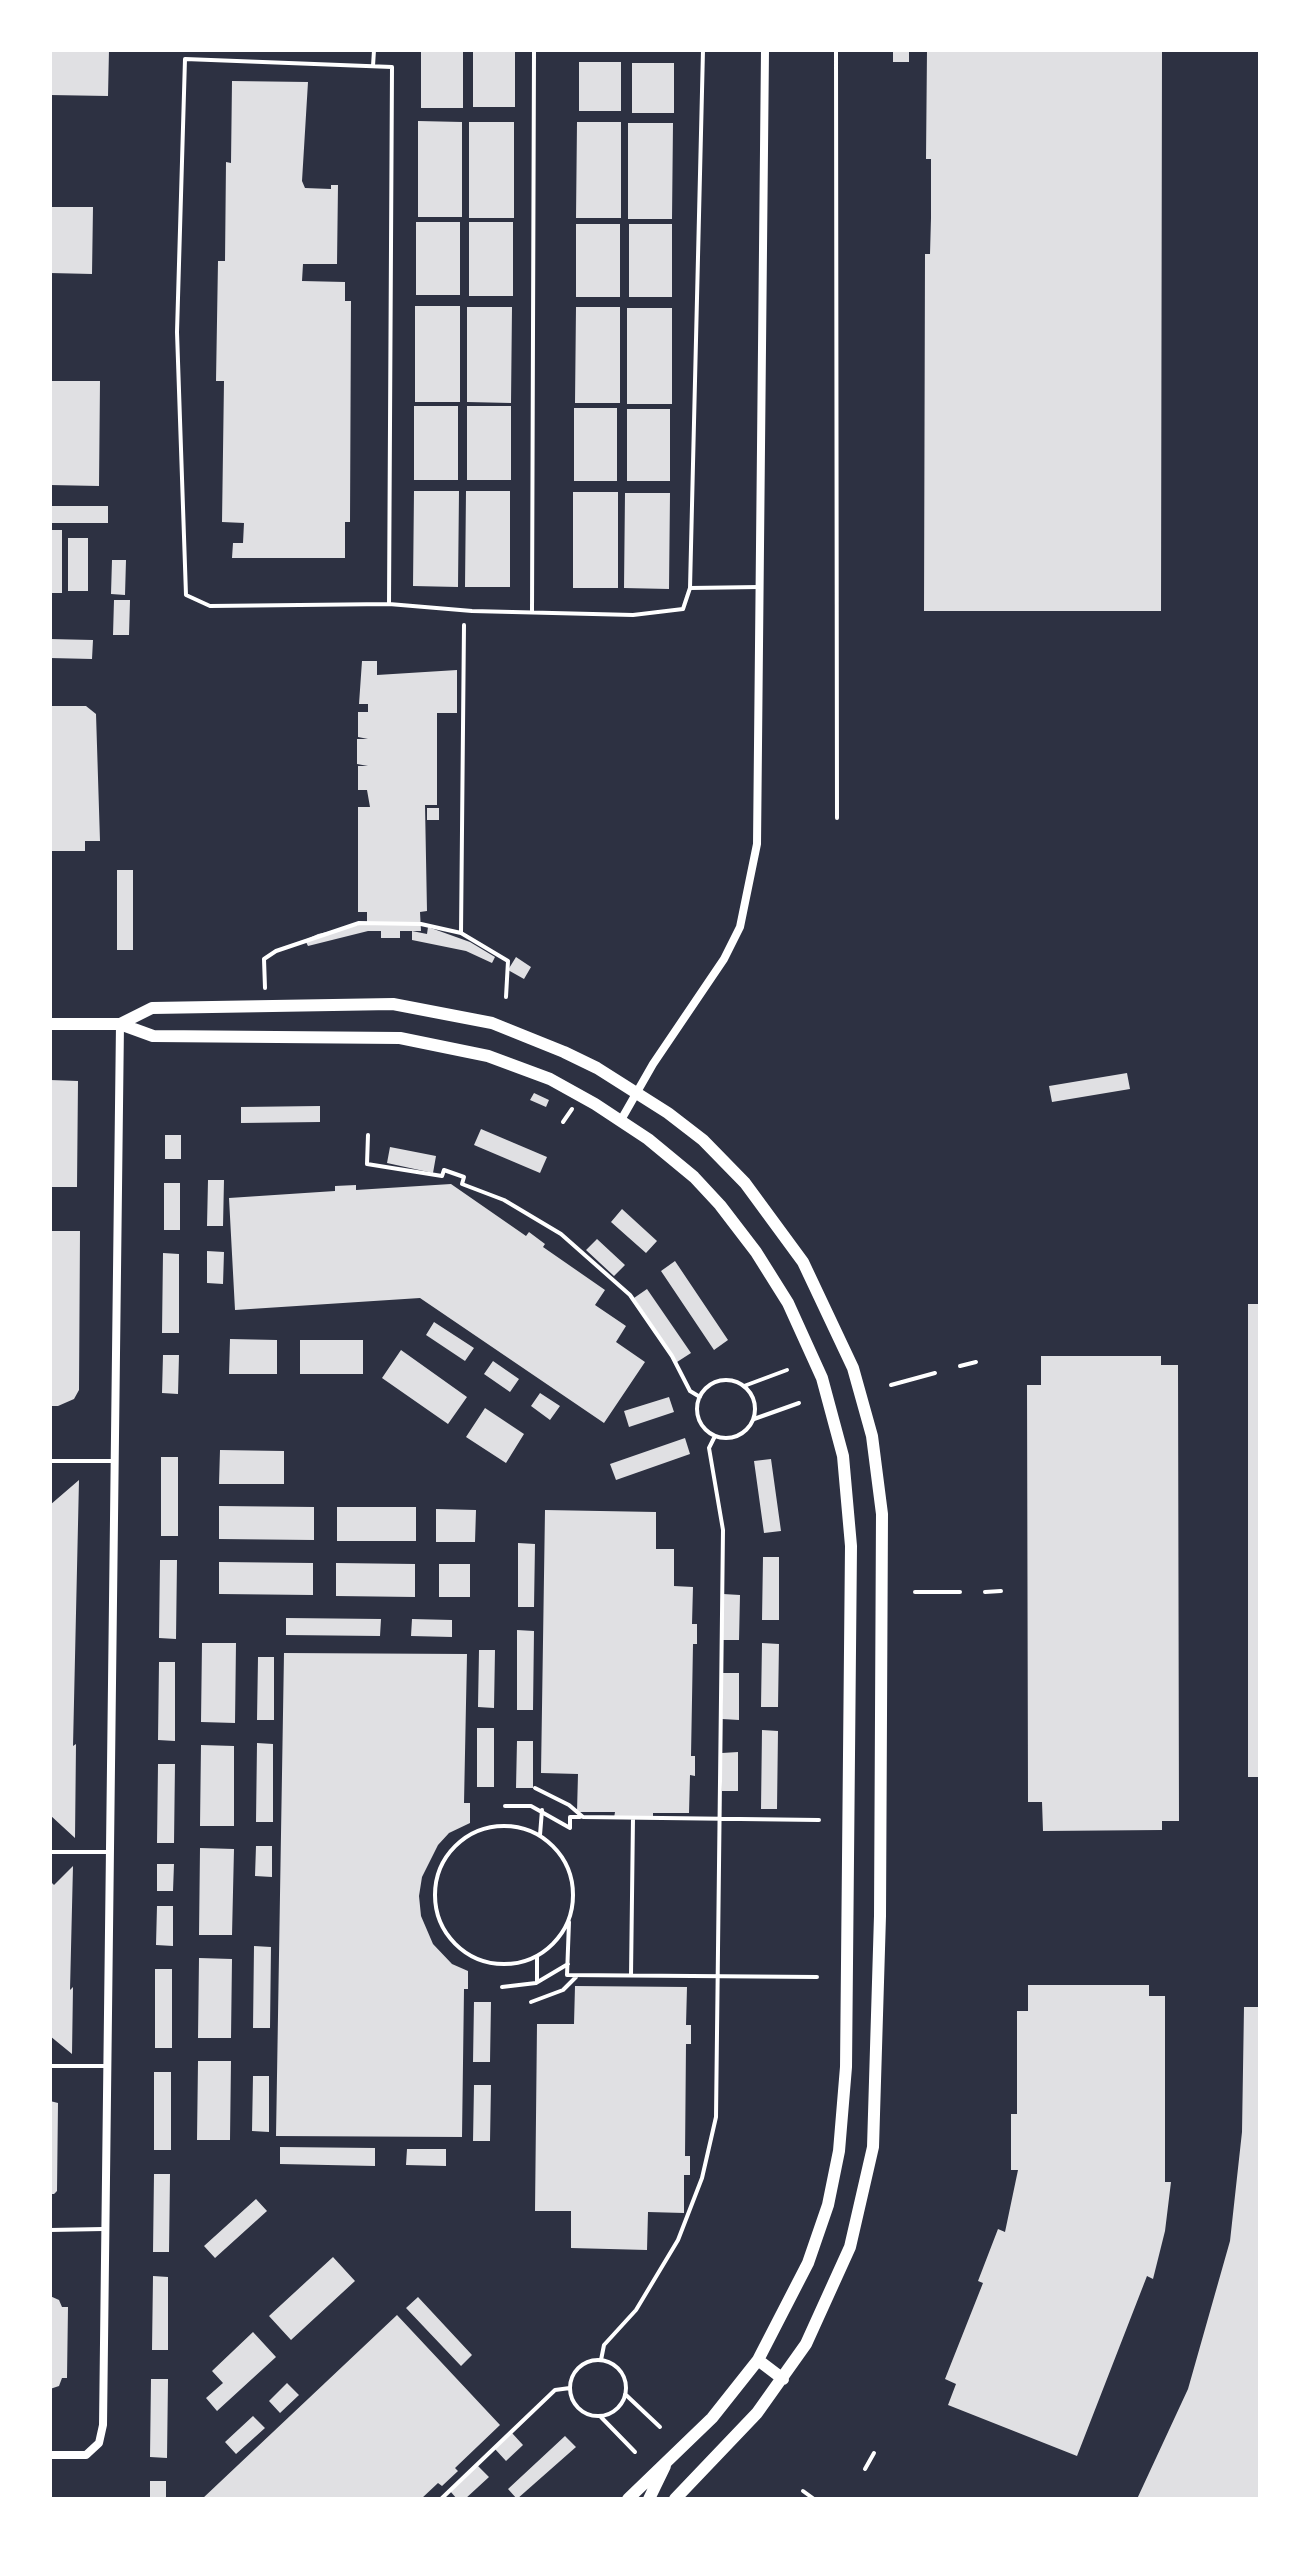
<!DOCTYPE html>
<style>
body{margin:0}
#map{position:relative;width:1310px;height:2549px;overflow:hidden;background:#2d3142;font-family:"Fira Sans Condensed",sans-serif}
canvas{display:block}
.frame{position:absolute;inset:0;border:52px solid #fff;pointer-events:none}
</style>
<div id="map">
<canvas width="1310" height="2549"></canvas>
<div class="frame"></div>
</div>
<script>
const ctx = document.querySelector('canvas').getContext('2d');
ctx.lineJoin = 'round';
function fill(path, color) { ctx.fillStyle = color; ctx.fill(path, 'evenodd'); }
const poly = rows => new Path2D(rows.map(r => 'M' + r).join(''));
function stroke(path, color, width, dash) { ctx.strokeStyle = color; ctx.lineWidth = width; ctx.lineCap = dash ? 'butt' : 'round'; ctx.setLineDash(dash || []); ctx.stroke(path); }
const building = poly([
 [50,50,109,50,108,96,50,95],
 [421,50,463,50,463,108,421,108],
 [473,50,515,50,515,107,473,107],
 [893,50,909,50,909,62,893,62],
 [927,50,1162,50,1161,611,924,611,925,254,930,254,931,218,931,159,926,159],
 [579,62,621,62,621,111,579,111],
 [632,63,674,63,674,113,632,113],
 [232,81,308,82,302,181,305,188,331,189,331,185,338,185,337,264,303,264,302,281,345,282,345,301,351,301,350,522,345,522,345,558,232,558,233,543,243,543,244,523,222,522,224,381,216,381,218,261,225,261,226,162,231,163],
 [418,121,462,122,462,217,418,217],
 [469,122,514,122,514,218,469,218],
 [577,122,621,122,621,218,576,218],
 [628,123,673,123,672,219,628,219],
 [50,207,93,207,92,274,50,273],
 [416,222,460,222,460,295,416,295],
 [469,222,513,222,513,296,469,296],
 [576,224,620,224,620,297,576,297],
 [629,224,672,224,672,297,629,297],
 [415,306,460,306,460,402,415,402],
 [467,307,512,307,511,403,467,402],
 [576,307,620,307,620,403,575,403],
 [627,308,672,308,672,404,627,404],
 [50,381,100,381,99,486,50,485],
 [414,406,458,406,458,480,414,480],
 [467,406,511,406,511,480,467,480],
 [574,408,617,408,617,481,574,481],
 [627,409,670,409,670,481,627,481],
 [414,491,459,491,458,587,413,586],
 [466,491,510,491,510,587,465,587],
 [573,492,618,492,618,588,573,588],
 [625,493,670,493,669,589,624,588],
 [50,506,108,506,108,523,50,523],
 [50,530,62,530,62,593,50,593],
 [68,538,88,538,88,591,68,591],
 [112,560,126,560,125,595,111,594],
 [114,600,130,600,129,635,113,635],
 [50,639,93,640,92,659,50,658],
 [362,661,377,661,377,675,457,670,457,713,437,713,437,805,425,805,427,911,420,912,421,931,400,931,400,938,381,938,381,931,368,931,308,946,305,940,318,934,367,923,367,912,358,912,358,807,370,807,367,790,358,790,358,766,368,766,357,764,357,739,368,739,358,737,358,712,368,712,368,704,359,704],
 [50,706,86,706,96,714,100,841,85,841,85,851,50,851],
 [427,808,439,808,439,820,427,820],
 [117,870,133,870,133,950,117,950],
 [428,927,470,942,495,957,492,963,466,951,412,940,412,931,427,934],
 [516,957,531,967,524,979,508,970],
 [1127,1073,1130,1089,1052,1102,1049,1086],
 [50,1080,78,1081,77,1187,50,1187],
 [534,1093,549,1100,546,1107,530,1100],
 [320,1106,320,1122,241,1123,241,1107],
 [481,1129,547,1157,540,1173,474,1145],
 [165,1135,181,1135,181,1159,165,1159],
 [390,1147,436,1156,433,1173,387,1163],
 [208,1180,224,1180,223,1226,207,1226],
 [164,1183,180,1183,180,1230,164,1230],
 [451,1184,526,1236,529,1232,545,1244,543,1247,605,1290,595,1305,626,1326,616,1342,645,1362,604,1423,420,1298,235,1310,229,1198,335,1191,335,1186,356,1185,356,1190],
 [622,1209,657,1241,646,1253,611,1222],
 [50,1231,80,1231,79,1390,74,1399,58,1406,50,1406],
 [597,1239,625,1265,614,1276,586,1250],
 [207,1251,224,1252,223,1284,207,1283],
 [163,1253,179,1254,179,1333,162,1333],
 [675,1261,728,1340,714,1350,661,1271],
 [647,1289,691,1353,677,1362,634,1298],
 [1248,1304,1260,1304,1260,1777,1248,1777],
 [434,1322,474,1348,465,1361,426,1335],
 [230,1339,277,1340,277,1374,229,1374],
 [300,1340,363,1340,363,1374,300,1374],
 [401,1350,467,1397,448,1424,382,1378],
 [163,1355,179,1355,178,1394,162,1393],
 [1041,1356,1161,1356,1161,1365,1178,1365,1179,1821,1162,1821,1162,1830,1043,1831,1042,1802,1028,1802,1027,1385,1041,1385],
 [493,1361,519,1379,510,1392,484,1374],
 [540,1393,560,1406,550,1420,531,1406],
 [669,1397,674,1412,629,1427,624,1411],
 [485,1408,524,1434,506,1463,466,1437],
 [685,1438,690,1454,616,1480,610,1464],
 [220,1450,284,1451,284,1484,219,1484],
 [161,1457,178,1457,178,1536,161,1536],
 [771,1459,781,1531,764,1533,754,1461],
 [79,1480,73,1746,76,1744,75,1838,50,1815,50,1505],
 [219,1506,314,1507,314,1540,219,1539],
 [337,1507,416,1507,416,1541,337,1541],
 [436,1509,476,1510,475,1542,436,1542],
 [545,1510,656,1512,656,1549,674,1549,674,1586,693,1587,692,1624,697,1624,697,1644,693,1644,691,1756,695,1756,695,1776,690,1775,689,1813,653,1813,653,1819,614,1818,615,1812,577,1812,578,1774,541,1773],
 [518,1543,535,1544,534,1607,518,1607],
 [763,1557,779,1557,779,1620,762,1620],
 [160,1560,177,1560,176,1639,159,1638],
 [219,1562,313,1563,313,1595,219,1594],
 [336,1563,415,1564,415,1597,336,1596],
 [439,1564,470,1564,470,1597,439,1597],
 [723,1594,740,1595,739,1640,723,1640],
 [286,1618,381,1619,380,1636,286,1635],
 [412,1619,452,1620,452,1637,411,1636],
 [517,1630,534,1631,533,1710,517,1710],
 [202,1643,236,1643,235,1723,201,1722],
 [762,1643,779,1644,778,1707,761,1707],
 [479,1650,495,1650,494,1708,478,1707],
 [284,1653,467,1654,464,1803,470,1803,470,1823,449,1833,438,1845,422,1877,419,1896,421,1916,433,1944,452,1964,468,1971,468,1989,464,1989,462,2137,276,2136],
 [258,1657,274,1657,274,1720,257,1720],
 [159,1662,175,1662,175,1741,158,1740],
 [723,1673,739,1673,739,1720,722,1719],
 [477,1728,494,1728,494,1787,477,1787],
 [762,1730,778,1731,777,1809,761,1809],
 [517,1741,533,1741,533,1788,516,1788],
 [257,1743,273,1744,273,1822,256,1822],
 [201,1745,234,1746,234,1826,200,1826],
 [738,1752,738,1791,722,1791,722,1753],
 [158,1764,175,1764,174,1843,157,1843],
 [256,1846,272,1846,272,1877,255,1876],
 [200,1848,234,1849,232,1935,199,1935],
 [157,1864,174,1864,173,1891,157,1891],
 [73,1866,70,1990,73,1987,72,2054,50,2036,50,1881,54,1885],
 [157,1906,173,1906,173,1946,156,1945],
 [254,1946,271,1947,270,2028,253,2028],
 [199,1958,232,1959,231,2038,198,2038],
 [155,1969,172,1969,172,2048,155,2048],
 [1028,1985,1149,1985,1149,1996,1165,1996,1165,2182,1171,2182,1165,2231,1153,2279,1147,2276,1077,2456,948,2405,956,2384,945,2379,983,2283,978,2281,998,2229,1005,2232,1018,2170,1011,2170,1011,2114,1017,2114,1017,2011,1028,2011],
 [575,1986,687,1987,686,2025,691,2025,691,2044,686,2044,685,2156,690,2156,690,2175,684,2175,684,2213,648,2212,647,2250,571,2248,571,2211,535,2211,537,2024,574,2024],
 [474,2002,491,2002,490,2062,473,2062],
 [1244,2007,1260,2007,1260,2499,1137,2499,1188,2389,1230,2241,1242,2132],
 [198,2061,231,2061,230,2140,197,2140],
 [154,2072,171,2072,171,2150,154,2150],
 [253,2076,269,2076,269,2132,252,2131],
 [474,2085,491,2085,490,2141,473,2141],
 [50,2101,58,2103,57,2191,54,2194,50,2194],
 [280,2147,375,2148,375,2166,280,2164],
 [407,2149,446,2149,446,2166,406,2165],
 [154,2174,170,2174,169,2252,153,2252],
 [256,2199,267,2211,215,2258,204,2246],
 [333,2257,355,2281,291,2340,269,2316],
 [153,2276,168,2277,168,2350,152,2350],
 [50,2296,59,2300,62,2307,68,2307,67,2378,62,2378,59,2386,50,2389],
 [418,2297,472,2355,461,2366,406,2308],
 [397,2315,500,2425,455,2468,458,2471,442,2486,438,2483,421,2499,202,2499],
 [253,2332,276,2357,217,2411,206,2398,223,2383,212,2371],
 [151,2379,168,2379,167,2458,150,2457],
 [287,2383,299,2395,280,2413,269,2401],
 [253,2416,265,2428,236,2454,225,2442],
 [512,2433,523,2445,506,2461,495,2449],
 [565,2436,576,2447,517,2499,508,2489],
 [477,2465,489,2477,465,2499,457,2499,450,2491],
 [150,2481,166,2481,166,2499,150,2499]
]);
const path = poly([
 [461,933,464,625],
 [265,988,264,959,276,951,359,923,421,924,461,933,508,961,506,997],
 [563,1122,572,1109],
 [368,1135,367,1164,442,1176,444,1170,464,1177,462,1184,504,1200,561,1234,630,1295,672,1356,690,1391,700,1397],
 [960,1366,976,1362],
 '697 1409a29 29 0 1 1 58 0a29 29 0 1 1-58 0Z',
 [891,1385,935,1373],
 [744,1386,787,1370],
 [754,1419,799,1403],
 [915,1592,960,1592],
 [985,1592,1001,1591],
 [535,1788,569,1805,583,1817,819,1820],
 [505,1806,531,1806,570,1828,570,1817,580,1817],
 '435 1895a69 69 0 1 1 138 0a69 69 0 1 1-138 0Z',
 [540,1835,542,1810],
 [569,1922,567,1975,817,1977],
 [631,1975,633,1818],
 [537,1982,537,1956],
 [502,1987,536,1983,568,1964],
 [531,2002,563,1990,576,1977],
 [601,2360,604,2345,636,2310,678,2240,702,2178,716,2117,723,1530,709,1448,715,1436],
 '570 2388a28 28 0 1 1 56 0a28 28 0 1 1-56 0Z',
 [625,2394,660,2427],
 [600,2416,635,2452],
 [865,2469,874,2453],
 [803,2491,814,2499],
 [441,2499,555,2390,570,2388]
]);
const service = poly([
 [836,50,837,818],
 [373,66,374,50],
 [690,588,759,587],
 [389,604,392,67,185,59,177,332,186,595,210,606,389,604,472,611,633,615,683,609,690,588,703,50],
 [532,612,534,50],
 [50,1461,115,1461],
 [50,1852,108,1852],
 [50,2066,107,2066],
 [50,2230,103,2229]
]);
const minor = poly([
 [621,1120,653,1064,724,959,740,927,757,844,765,50],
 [50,2455,86,2455,99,2443,103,2425,120,1024]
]);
const secondary = poly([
 [50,1024,120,1024,153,1036,400,1038,488,1056,550,1079,595,1104,648,1139,694,1177,720,1205,756,1252,788,1303,822,1378,843,1456,851,1546,846,2067,839,2151,828,2205,808,2263,758,2360,712,2418,628,2499],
 [120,1024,152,1008,393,1004,492,1023,564,1052,597,1068,668,1113,703,1140,745,1183,803,1262,853,1368,872,1436,882,1514,880,1916,873,2147,850,2247,806,2344,757,2413,675,2499],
 [758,2360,783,2379],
 [649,2499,665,2466]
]);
fill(building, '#e0e0e3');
stroke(path, '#fff', 4);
stroke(service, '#fff', 4);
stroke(minor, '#fff', 8);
stroke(secondary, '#fff', 12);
</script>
